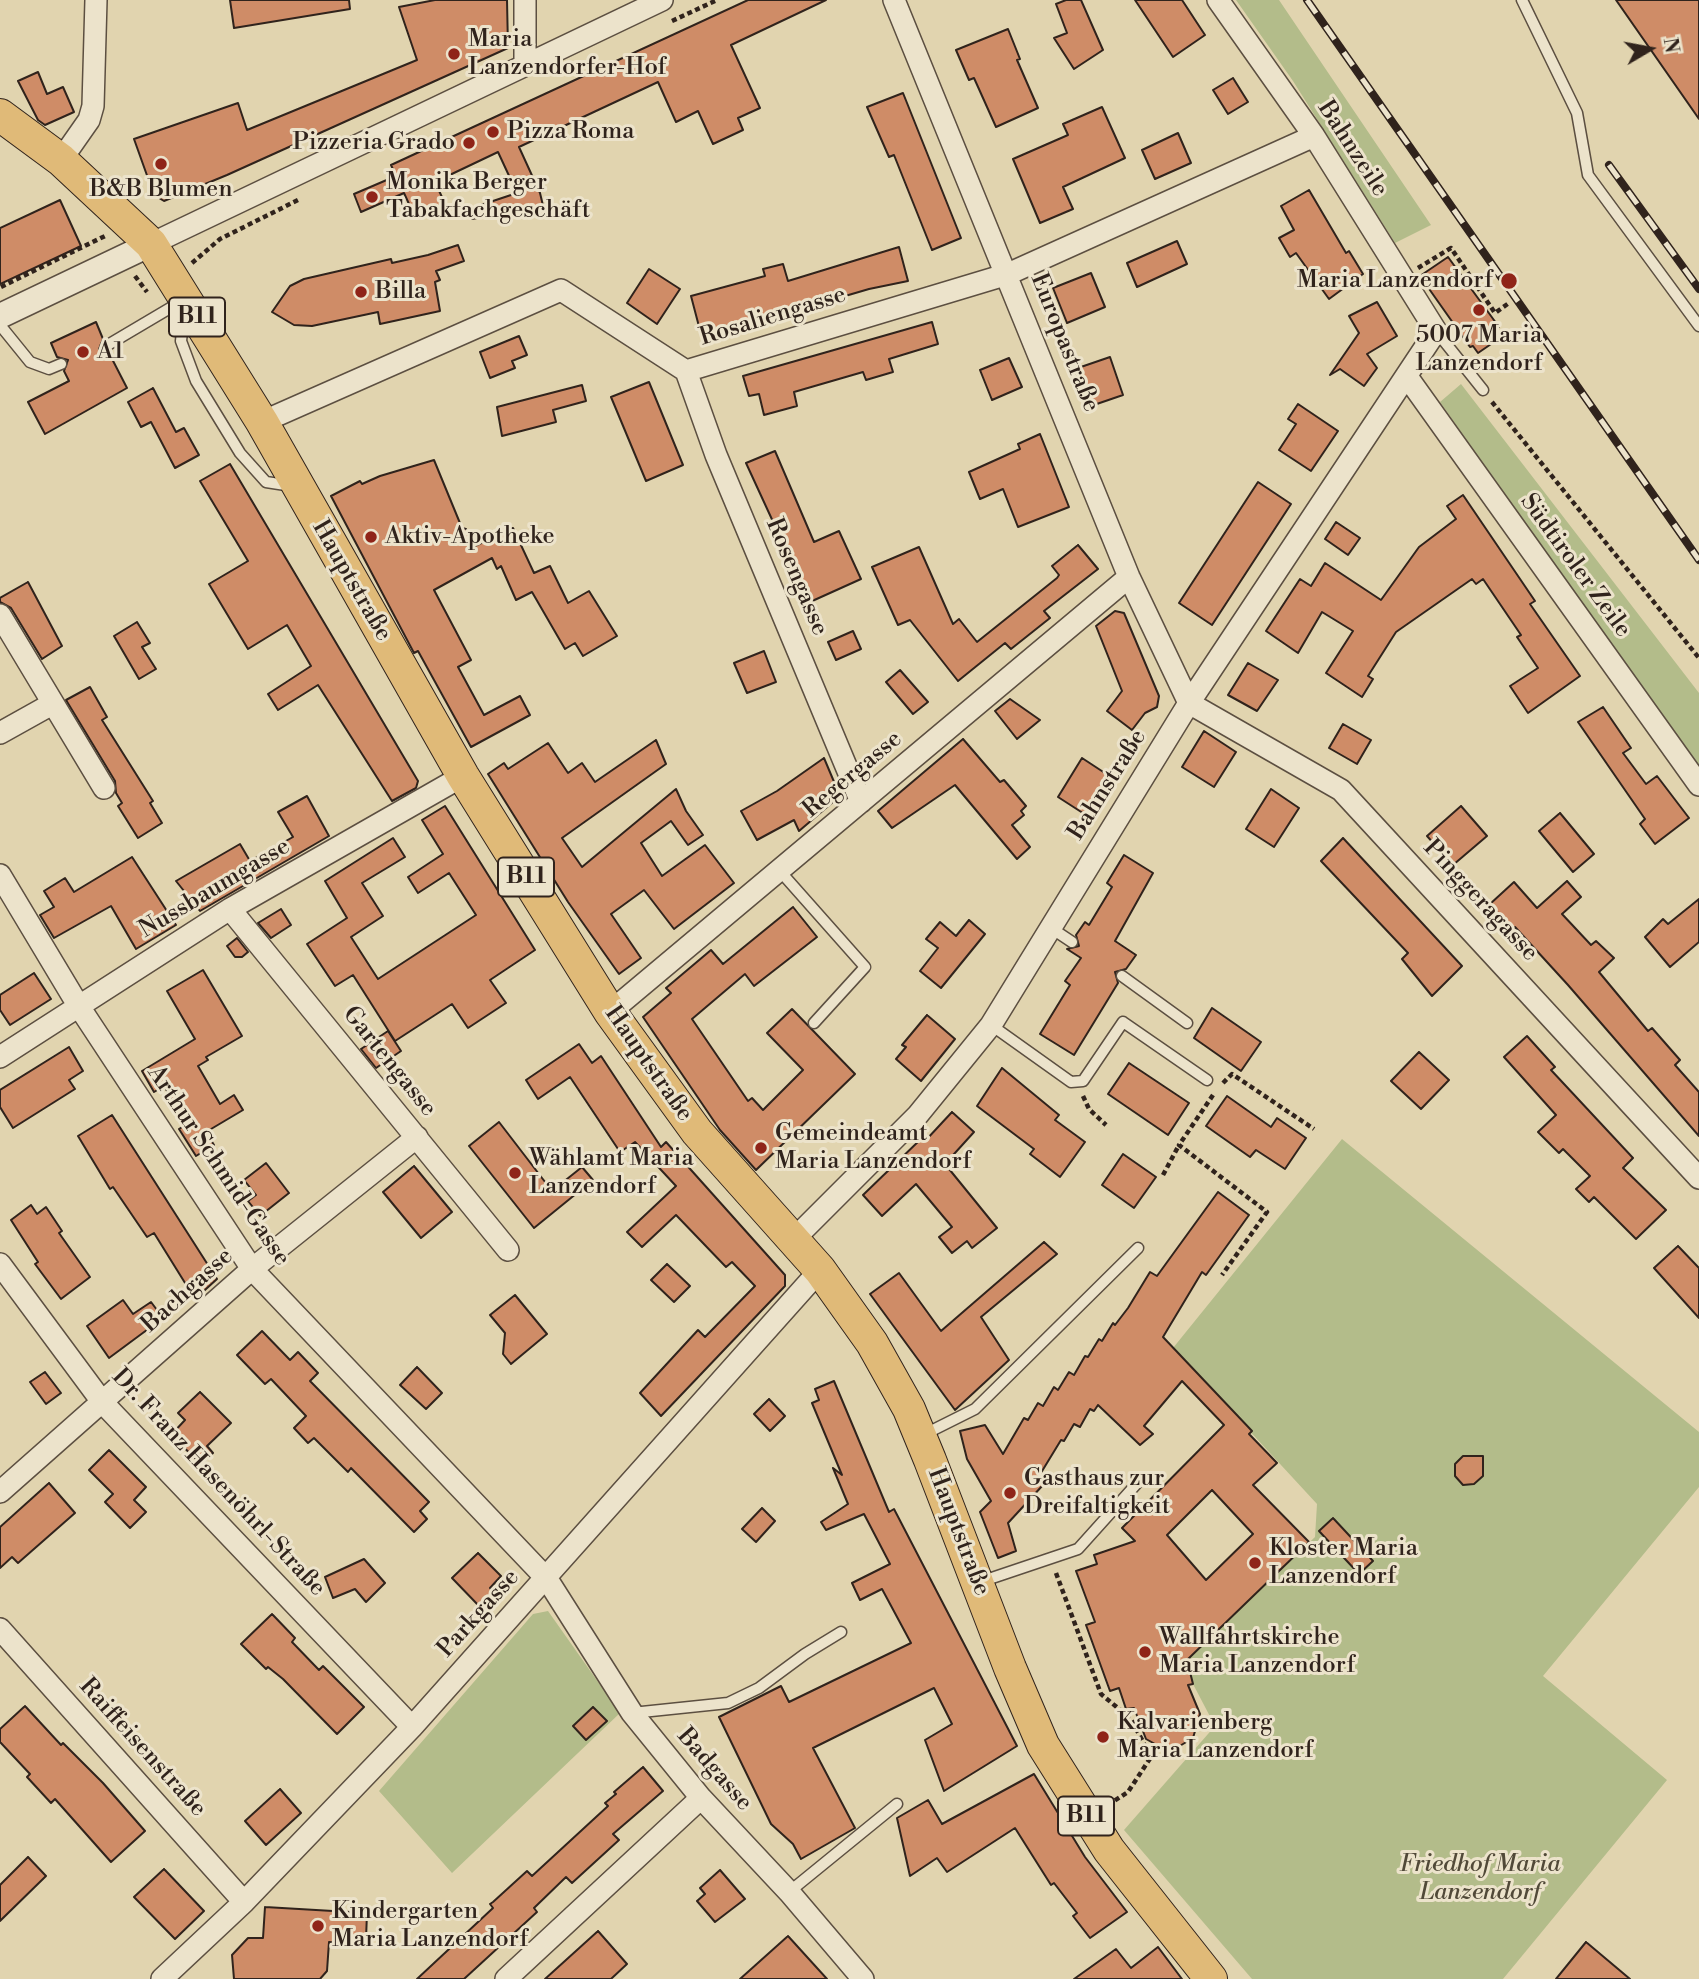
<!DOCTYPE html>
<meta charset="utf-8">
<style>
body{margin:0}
#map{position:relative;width:1699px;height:1979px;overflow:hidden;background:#e1d4af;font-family:"Libre Bodoni",serif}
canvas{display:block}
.north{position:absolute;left:1615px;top:14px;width:70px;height:70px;-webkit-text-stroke:5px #ece3cb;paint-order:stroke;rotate:80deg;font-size:19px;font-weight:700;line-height:28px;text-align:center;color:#30231c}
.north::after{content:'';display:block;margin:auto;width:24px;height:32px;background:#30231c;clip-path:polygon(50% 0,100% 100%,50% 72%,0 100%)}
</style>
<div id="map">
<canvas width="1699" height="1979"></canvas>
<div class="north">N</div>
</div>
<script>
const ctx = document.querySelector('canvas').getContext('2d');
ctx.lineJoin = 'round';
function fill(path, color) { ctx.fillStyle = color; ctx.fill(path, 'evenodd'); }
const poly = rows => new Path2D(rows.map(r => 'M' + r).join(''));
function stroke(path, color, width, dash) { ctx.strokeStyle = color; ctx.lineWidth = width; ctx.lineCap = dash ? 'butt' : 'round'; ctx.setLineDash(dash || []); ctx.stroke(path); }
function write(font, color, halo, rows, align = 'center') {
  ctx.font = font + ' "Libre Bodoni",serif'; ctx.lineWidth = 6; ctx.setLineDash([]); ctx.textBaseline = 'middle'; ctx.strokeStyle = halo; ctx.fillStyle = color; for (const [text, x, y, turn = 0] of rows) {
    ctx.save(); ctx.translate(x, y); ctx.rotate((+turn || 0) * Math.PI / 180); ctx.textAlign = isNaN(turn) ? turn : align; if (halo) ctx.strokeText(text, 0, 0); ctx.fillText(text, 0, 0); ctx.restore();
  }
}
const green = poly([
 [1236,0,1279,0,1431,225,1395,243,1293,81],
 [1461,384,1699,693,1699,766,1623,665,1440,402],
 [1342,1139,1699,1432,1699,1487,1543,1676,1667,1780,1503,1979,1252,1979,1124,1830,1215,1726,1193,1684,1187,1660,1315,1537,1317,1504,1173,1348],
 [548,1611,620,1713,452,1873,379,1791,533,1614]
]);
const building = poly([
 [230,0,349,0,350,9,234,28,230,0],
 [435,0,507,0,508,48,227,175,164,201,154,195,134,139,238,103,247,130,417,60,399,7,435,0],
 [748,0,826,0,731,45,760,108,738,118,743,130,713,144,698,111,676,122,658,82,519,147,540,193,545,214,527,217,526,209,472,219,469,209,517,193,498,152,435,182,447,208,414,215,404,193,361,212,354,194,396,176,391,165,748,0],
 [1066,0,1081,0,1103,50,1074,69,1054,38,1067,33,1056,4,1066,0],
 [1135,0,1182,0,1205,35,1173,57,1135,0],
 [1616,0,1699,0,1699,119,1616,0],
 [1008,29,1020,59,1017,60,1038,108,996,127,974,78,969,80,956,50,1008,29],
 [38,72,47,94,63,87,74,112,45,125,38,120,18,81,38,72],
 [1233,78,1248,102,1228,114,1213,90,1233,78],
 [903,93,961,238,932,250,894,155,889,157,867,107,903,93],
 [1102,107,1125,158,1063,187,1073,209,1040,223,1013,159,1068,135,1063,124,1102,107],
 [1178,133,1191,163,1155,179,1142,150,1178,133],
 [1309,190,1346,253,1349,251,1363,274,1329,299,1296,253,1290,257,1279,238,1294,230,1281,206,1309,190],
 [60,200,81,246,0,284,0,228,60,200],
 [1177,241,1187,264,1137,287,1127,263,1177,241],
 [458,245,464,261,436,271,440,280,435,282,440,311,380,324,378,312,312,326,294,325,272,312,290,286,304,279,391,259,392,263,428,255,458,245],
 [899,247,908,281,869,289,702,338,691,296,765,276,763,269,783,264,788,281,899,247],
 [1448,257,1499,327,1492,332,1497,340,1478,353,1473,346,1470,347,1420,276,1448,257],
 [649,269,680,289,657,324,627,303,649,269],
 [1091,273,1105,307,1067,323,1053,288,1091,273],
 [1377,302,1397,336,1367,354,1377,368,1364,386,1340,369,1330,375,1359,333,1349,316,1377,302],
 [96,322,103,339,99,349,109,353,127,388,45,434,28,402,69,381,64,371,68,360,57,357,51,343,96,322],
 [932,322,938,344,889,359,893,372,866,380,863,372,794,392,797,406,764,415,759,394,749,396,743,376,932,322],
 [519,336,527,355,512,361,515,368,490,378,480,352,519,336],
 [1110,357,1123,395,1088,407,1075,369,1110,357],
 [1009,358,1022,387,992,400,980,370,1009,358],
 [649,382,683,465,646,481,611,397,649,382],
 [582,385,586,401,553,410,556,422,502,436,497,407,582,385],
 [153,388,176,432,184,428,199,455,175,468,151,422,141,427,128,402,153,388],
 [1298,404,1338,431,1311,471,1279,450,1296,424,1288,419,1298,404],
 [1040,434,1069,507,1018,527,1003,489,980,499,969,472,1020,449,1018,444,1040,434],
 [775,451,814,542,839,531,861,579,810,602,746,463,775,451],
 [434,460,462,528,466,529,475,546,513,528,534,573,550,566,568,603,589,591,617,636,583,656,575,643,565,649,532,592,516,600,501,566,497,569,492,558,434,590,471,660,458,667,484,715,520,696,530,715,471,747,418,651,414,653,331,496,360,481,362,484,380,476,434,460],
 [230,464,418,781,416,788,392,801,318,685,278,710,268,694,311,666,287,625,248,649,209,584,248,561,200,481,230,464],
 [1258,482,1291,504,1212,625,1179,603,1258,482],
 [1463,495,1535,601,1530,604,1580,676,1528,713,1510,686,1538,668,1517,637,1521,635,1483,579,1476,584,1472,579,1396,632,1368,676,1373,679,1362,697,1326,673,1353,631,1322,612,1298,653,1266,631,1300,579,1311,586,1325,563,1381,600,1419,547,1456,519,1447,506,1463,495],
 [1336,522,1360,538,1348,555,1325,539,1336,522],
 [1078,545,1098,569,1044,611,1050,618,1011,649,1005,643,958,681,910,620,898,625,872,567,919,547,953,624,959,619,977,642,1057,578,1059,575,1052,566,1078,545],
 [28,582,62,646,42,659,11,608,0,602,0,598,28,582],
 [1115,611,1124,613,1159,696,1157,707,1145,713,1132,730,1107,711,1122,691,1096,626,1115,611],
 [137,622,150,643,142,647,156,669,139,679,114,636,137,622],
 [853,631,861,649,836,660,828,642,853,631],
 [764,651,776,682,747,693,734,663,764,651],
 [1248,663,1278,680,1257,711,1228,695,1248,663],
 [900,670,928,702,913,714,886,682,900,670],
 [90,687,107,717,102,720,153,801,150,803,162,823,138,838,118,806,122,803,116,793,115,781,66,700,90,687],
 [1010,699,1040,720,1017,739,995,711,1010,699],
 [1603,707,1631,748,1623,753,1646,784,1657,776,1689,818,1655,844,1640,824,1645,819,1578,722,1603,707],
 [1343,724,1371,740,1357,764,1329,748,1343,724],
 [1204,731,1236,752,1214,787,1182,767,1204,731],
 [963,739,1000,782,1004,780,1026,806,1021,811,1024,815,1012,825,1030,847,1017,859,955,785,892,828,878,811,963,739],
 [656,740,666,764,562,838,582,867,676,789,686,811,703,835,688,845,671,821,641,843,662,876,705,845,734,883,674,929,644,890,611,914,641,958,619,974,568,902,488,774,504,763,508,769,548,743,568,773,582,763,595,782,656,740],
 [824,758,840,796,799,831,794,820,757,840,741,811,777,791,824,758],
 [1082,758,1114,779,1089,817,1058,797,1082,758],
 [1271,789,1299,808,1274,847,1246,829,1271,789],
 [307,796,329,836,200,911,176,881,240,844,250,861,293,837,278,812,307,796],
 [445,806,535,950,490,980,506,1003,468,1028,452,1004,395,1041,353,975,335,986,307,944,347,918,325,881,393,838,405,857,362,883,383,916,351,937,378,979,476,915,449,873,418,893,408,877,443,854,422,820,445,806],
 [1461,806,1487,836,1453,865,1427,836,1461,806],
 [1560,813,1594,854,1573,872,1539,831,1560,813],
 [1343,838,1462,966,1432,996,1402,959,1408,953,1321,861,1343,838],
 [1124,855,1153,873,1115,941,1136,955,1126,969,1115,972,1118,983,1074,1055,1040,1034,1070,985,1065,981,1081,958,1067,949,1079,946,1076,935,1085,922,1089,925,1112,887,1107,883,1124,855],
 [132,857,176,925,136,949,111,906,54,938,40,915,54,907,44,891,65,878,74,892,132,857],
 [1567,881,1581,897,1562,914,1591,945,1596,941,1614,958,1599,972,1648,1031,1652,1028,1680,1060,1675,1065,1699,1092,1699,1136,1568,985,1515,927,1512,929,1490,904,1514,882,1537,908,1567,881],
 [1699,899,1699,942,1670,967,1645,937,1663,919,1668,924,1699,899],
 [793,907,817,937,754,986,745,974,692,1019,748,1101,752,1098,763,1110,803,1070,767,1033,792,1009,855,1074,756,1170,720,1130,643,1017,671,993,666,988,711,950,723,964,793,907],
 [281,909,291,925,271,938,258,923,281,909],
 [969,920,985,934,941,988,920,971,938,948,926,939,940,922,956,936,969,920],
 [237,938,248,952,242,957,235,957,227,946,237,938],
 [203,970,242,1036,206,1057,208,1060,198,1066,220,1104,234,1095,243,1110,206,1132,214,1145,196,1156,179,1129,187,1124,164,1086,154,1092,142,1071,195,1039,167,991,203,970],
 [34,973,51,999,10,1025,0,1010,0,995,34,973],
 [1212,1008,1261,1042,1241,1071,1194,1038,1212,1008],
 [927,1015,955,1039,921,1081,896,1059,906,1047,902,1045,927,1015],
 [388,1031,401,1051,376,1068,361,1049,388,1031],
 [1527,1036,1555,1067,1551,1070,1633,1158,1623,1168,1666,1210,1636,1239,1594,1197,1589,1202,1576,1189,1590,1176,1563,1149,1559,1153,1538,1132,1556,1115,1504,1057,1527,1036],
 [579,1044,592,1063,601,1056,661,1147,666,1142,785,1275,785,1286,661,1416,640,1393,698,1330,705,1337,755,1286,732,1262,726,1267,676,1215,642,1247,627,1232,676,1186,635,1142,620,1152,570,1077,538,1099,526,1080,579,1044],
 [69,1047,83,1071,69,1080,75,1089,13,1128,0,1107,0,1090,69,1047],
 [1419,1052,1449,1080,1421,1109,1391,1081,1419,1052],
 [1129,1063,1189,1103,1168,1135,1108,1094,1129,1063],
 [1002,1068,1059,1115,1055,1120,1085,1142,1060,1177,1030,1154,1034,1149,977,1106,1002,1068],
 [1227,1096,1271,1127,1277,1118,1306,1138,1285,1169,1256,1150,1250,1157,1206,1126,1227,1096],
 [952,1112,974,1132,945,1164,997,1228,972,1248,967,1241,952,1253,939,1237,952,1227,916,1184,882,1216,863,1195,923,1137,926,1140,952,1112],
 [112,1115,217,1279,195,1299,154,1233,147,1237,113,1187,110,1189,78,1136,112,1115],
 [499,1122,552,1191,582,1167,593,1180,534,1228,469,1146,499,1122],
 [1123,1154,1156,1177,1134,1208,1102,1185,1123,1154],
 [266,1163,289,1193,260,1216,248,1201,256,1195,244,1180,266,1163],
 [414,1166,452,1212,421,1238,383,1192,414,1166],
 [1218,1192,1249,1215,1206,1275,1202,1272,1163,1337,1252,1431,1249,1434,1277,1463,1253,1485,1309,1542,1187,1660,1193,1684,1188,1685,1200,1714,1193,1738,1173,1750,1164,1749,1146,1739,1134,1708,1126,1709,1119,1688,1110,1691,1086,1625,1095,1622,1076,1571,1097,1564,1094,1555,1135,1541,1122,1528,1224,1425,1182,1381,1144,1426,1153,1434,1140,1445,1098,1405,1094,1411,1090,1409,1080,1427,1074,1424,1064,1441,1061,1440,1036,1481,1043,1485,1008,1523,1016,1551,998,1558,980,1512,991,1501,967,1459,960,1431,985,1425,1003,1454,1024,1418,1028,1420,1038,1403,1043,1406,1054,1387,1058,1390,1069,1372,1074,1375,1085,1356,1088,1357,1099,1339,1102,1341,1113,1323,1115,1325,1128,1308,1150,1272,1157,1276,1218,1192],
 [1212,1490,1253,1534,1206,1580,1167,1535,1212,1490],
 [31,1205,37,1214,46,1207,62,1231,59,1233,90,1277,61,1299,35,1264,38,1262,11,1220,31,1205],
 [1044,1242,1057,1254,981,1317,1009,1360,955,1410,870,1294,899,1273,941,1331,1044,1242],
 [1678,1246,1699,1268,1699,1318,1654,1268,1678,1246],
 [667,1264,690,1286,674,1302,651,1280,667,1264],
 [515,1295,547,1334,511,1364,503,1354,505,1333,490,1315,515,1295],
 [123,1300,133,1314,151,1302,163,1318,109,1358,87,1326,123,1300],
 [262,1331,290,1360,298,1352,318,1373,310,1381,429,1502,420,1511,427,1519,414,1532,351,1468,348,1472,314,1438,308,1443,294,1428,306,1416,271,1379,265,1384,237,1355,262,1331],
 [417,1367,442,1393,426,1409,400,1385,417,1367],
 [45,1372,61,1393,46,1404,30,1382,45,1372],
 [834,1381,889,1512,894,1509,1017,1746,944,1791,925,1740,952,1724,934,1688,813,1748,855,1828,801,1859,793,1844,771,1824,719,1717,781,1686,789,1702,911,1643,882,1589,860,1600,852,1583,890,1564,864,1514,826,1530,821,1522,848,1504,833,1468,842,1475,812,1403,819,1400,815,1389,834,1381],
 [200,1392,231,1423,207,1446,213,1453,201,1464,171,1435,185,1420,178,1413,200,1392],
 [769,1399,785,1416,770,1431,754,1414,769,1399],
 [109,1450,146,1487,134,1500,146,1512,130,1528,105,1502,113,1494,89,1470,109,1450],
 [1463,1456,1483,1456,1483,1476,1474,1484,1463,1485,1455,1476,1455,1464,1463,1456],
 [49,1483,75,1513,18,1563,12,1557,0,1568,0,1527,49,1483],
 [762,1508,775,1521,756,1542,742,1529,762,1508],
 [1333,1518,1373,1561,1359,1574,1319,1531,1333,1518],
 [478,1553,501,1576,490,1588,494,1592,479,1606,452,1578,478,1553],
 [364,1559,385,1583,366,1602,355,1589,333,1598,325,1577,364,1559],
 [272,1614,295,1638,292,1642,319,1670,323,1666,364,1707,337,1734,283,1679,268,1667,266,1669,241,1644,272,1614],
 [25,1706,61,1745,63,1743,103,1783,145,1831,111,1862,55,1799,51,1803,27,1777,30,1774,0,1742,0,1729,25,1706],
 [593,1707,607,1721,586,1740,573,1726,593,1707],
 [643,1767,663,1791,613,1834,619,1840,572,1883,566,1877,534,1908,537,1912,464,1979,417,1979,493,1908,490,1904,493,1902,527,1871,532,1876,608,1806,605,1803,616,1794,614,1792,643,1767],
 [1034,1774,1085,1857,1127,1912,1090,1938,1073,1916,1077,1913,1054,1883,1051,1885,1015,1828,947,1872,937,1858,910,1876,897,1818,928,1800,942,1824,1034,1774],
 [280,1789,301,1813,266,1845,245,1821,280,1789],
 [28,1857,46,1876,0,1921,0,1885,28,1857],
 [164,1869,204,1911,175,1939,134,1897,164,1869],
 [720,1870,745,1899,715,1922,697,1901,705,1894,700,1888,720,1870],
 [265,1907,367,1913,366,1939,355,1938,354,1944,329,1942,327,1971,320,1979,234,1979,232,1955,248,1938,263,1938,265,1907],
 [598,1931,627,1964,611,1979,545,1979,598,1931],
 [788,1936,827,1979,740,1979,788,1936],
 [1586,1942,1630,1979,1556,1979,1586,1942],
 [1158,1947,1182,1979,1074,1979,1116,1949,1131,1968,1158,1947]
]);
const path = poly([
 [672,21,717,0],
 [192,263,220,239,298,200],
 [1418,268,1451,248,1495,313,1509,303],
 [135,276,147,292],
 [1,287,105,236],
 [1492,402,1699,658],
 [1223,1083,1232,1074,1314,1129],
 [1213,1095,1179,1145,1267,1212,1222,1275],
 [1083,1096,1089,1109,1106,1125],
 [1163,1175,1179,1145],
 [1056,1573,1101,1694,1131,1719,1151,1757,1128,1792,1111,1803]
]);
const service = poly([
 [1522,0,1577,113,1588,175,1699,326],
 [184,312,181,341,196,381,240,453,266,482,292,486],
 [0,325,30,362,49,369,61,364],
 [1436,331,1483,390],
 [106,346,182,301],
 [779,870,865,967,814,1023],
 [1051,928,1072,942],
 [1122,976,1187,1023],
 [991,1025,1071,1082,1083,1081,1123,1022,1207,1080],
 [923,1435,975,1409,1138,1248],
 [980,1582,1078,1549,1140,1480],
 [632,1713,728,1703,759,1688,805,1654,841,1632],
 [789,1892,897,1804]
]);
const minor = poly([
 [894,0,1129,577,1189,703,1341,790,1699,1178],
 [525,65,525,0],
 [61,160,89,120,93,106,96,0],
 [151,244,662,0],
 [686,371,716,455,861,802],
 [1408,378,1699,785],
 [262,422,561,290,686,371,1008,274,1314,136],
 [0,615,104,788],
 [0,733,52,704],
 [0,875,78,1005,252,1269,547,1579,632,1713,701,1798,789,1892,863,1979],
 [230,909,508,1250],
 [610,1012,1129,577],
 [0,1057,230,909,463,776],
 [793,1240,917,1116,991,1025,1189,703,1436,331,1314,136,1218,0],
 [0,1264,103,1403,412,1727],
 [0,1492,252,1269,417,1137],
 [0,1629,244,1902],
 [162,1979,244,1902,412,1727,820,1270],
 [506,1979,701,1798]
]);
const tertiary = poly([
 [0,316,151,244]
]);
const primary = poly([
 [0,115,61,160,151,244,262,422,463,776,610,1012,697,1132,820,1270,872,1343,909,1409,930,1460,1010,1668,1043,1745,1109,1850,1211,1979]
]);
const rail = poly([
 [1307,0,1699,560],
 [1609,165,1699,289]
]);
const markers = [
 [454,54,7,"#8f2418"],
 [493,132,7,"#8f2418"],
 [469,143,7,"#8f2418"],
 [161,164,7,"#8f2418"],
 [372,197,7,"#8f2418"],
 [1509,281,9,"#8f2418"],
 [361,292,7,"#8f2418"],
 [1479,310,7,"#8f2418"],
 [83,352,7,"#8f2418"],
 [371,537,7,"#8f2418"],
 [761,1148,7,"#8f2418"],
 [515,1173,7,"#8f2418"],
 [1010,1493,7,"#8f2418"],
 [1255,1563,7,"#8f2418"],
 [1145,1652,7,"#8f2418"],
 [1103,1737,7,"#8f2418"],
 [318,1926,7,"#8f2418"]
];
const shields = [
 [197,317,56],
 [526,877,56],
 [1086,1816,56]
];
const shieldNames = [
 ["B11",197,317],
 ["B11",526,877],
 ["B11",1086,1816]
];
const poiNames = [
 ["Maria",468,40],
 ["Lanzendorfer-Hof",468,68],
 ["Pizza Roma",507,132],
 ["Pizzeria Grado",455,143,"right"],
 ["Monika Berger",386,183],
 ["Tabakfachgeschäft",386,211],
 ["B&B Blumen",161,190,"center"],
 ["Maria Lanzendorf",1493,281,"right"],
 ["Billa",375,292],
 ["5007 Maria",1479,336,"center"],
 ["Lanzendorf",1479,364,"center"],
 ["A1",97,352],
 ["Aktiv-Apotheke",385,537],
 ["Gemeindeamt",775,1134],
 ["Maria Lanzendorf",775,1162],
 ["Wählamt Maria",529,1159],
 ["Lanzendorf",529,1187],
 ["Gasthaus zur",1024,1479],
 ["Dreifaltigkeit",1024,1507],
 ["Kloster Maria",1269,1549],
 ["Lanzendorf",1269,1577],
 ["Wallfahrtskirche",1159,1638],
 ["Maria Lanzendorf",1159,1666],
 ["Kalvarienberg",1117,1723],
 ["Maria Lanzendorf",1117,1751],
 ["Kindergarten",332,1912],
 ["Maria Lanzendorf",332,1940]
];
const streetNames = [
 ["Bahnzeile",1352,149,57],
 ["Rosaliengasse",773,317,-17],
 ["Europastraße",1064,343,68],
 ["Südtiroler Zeile",1575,566,54],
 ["Rosengasse",796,577,67],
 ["Hauptstraße",351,581,60],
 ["Regergasse",853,775,-40],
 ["Bahnstraße",1108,785,-58],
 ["Nussbaumgasse",215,889,-31],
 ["Pinggeragasse",1480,901,47],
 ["Gartengasse",389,1062,51],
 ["Hauptstraße",648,1064,55],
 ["Arthur Schmid-Gasse",218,1166,56],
 ["Bachgasse",188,1291,-42],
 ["Dr. Franz Hasenöhrl-Straße",218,1483,47],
 ["Hauptstraße",958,1532,69],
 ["Parkgasse",479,1614,-48],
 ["Raiffeisenstraße",142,1748,48],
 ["Badgasse",714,1770,49]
];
const parkNames = [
 ["Friedhof Maria",1480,1865],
 ["Lanzendorf",1480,1893]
];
fill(green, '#b3bc8a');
fill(building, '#cf8c67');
stroke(building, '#30231c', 2);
stroke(service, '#5c4f41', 13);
stroke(minor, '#5c4f41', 24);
stroke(tertiary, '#5c4f41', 27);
stroke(primary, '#30231c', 34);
stroke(path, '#30231c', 4.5, [5, 3.5]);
stroke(service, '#ece3cb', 10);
stroke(minor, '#ece3cb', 21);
stroke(tertiary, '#ece3cb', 24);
stroke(primary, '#e0ba78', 32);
stroke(rail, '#30231c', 8);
stroke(rail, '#ece3cb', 5, [16]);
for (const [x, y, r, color] of markers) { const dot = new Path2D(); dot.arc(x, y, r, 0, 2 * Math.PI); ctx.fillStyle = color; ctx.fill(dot); stroke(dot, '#ece3cb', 2.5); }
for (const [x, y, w] of shields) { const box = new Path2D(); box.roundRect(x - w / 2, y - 19.5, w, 39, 5); ctx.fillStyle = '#ece3cb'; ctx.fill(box); stroke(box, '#30231c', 2); }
write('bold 23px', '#30231c', null, shieldNames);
write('24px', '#30231c', '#ece3cb', poiNames, 'left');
write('24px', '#30231c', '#ece3cb', streetNames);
write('italic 24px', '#514938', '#ece3cb', parkNames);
</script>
